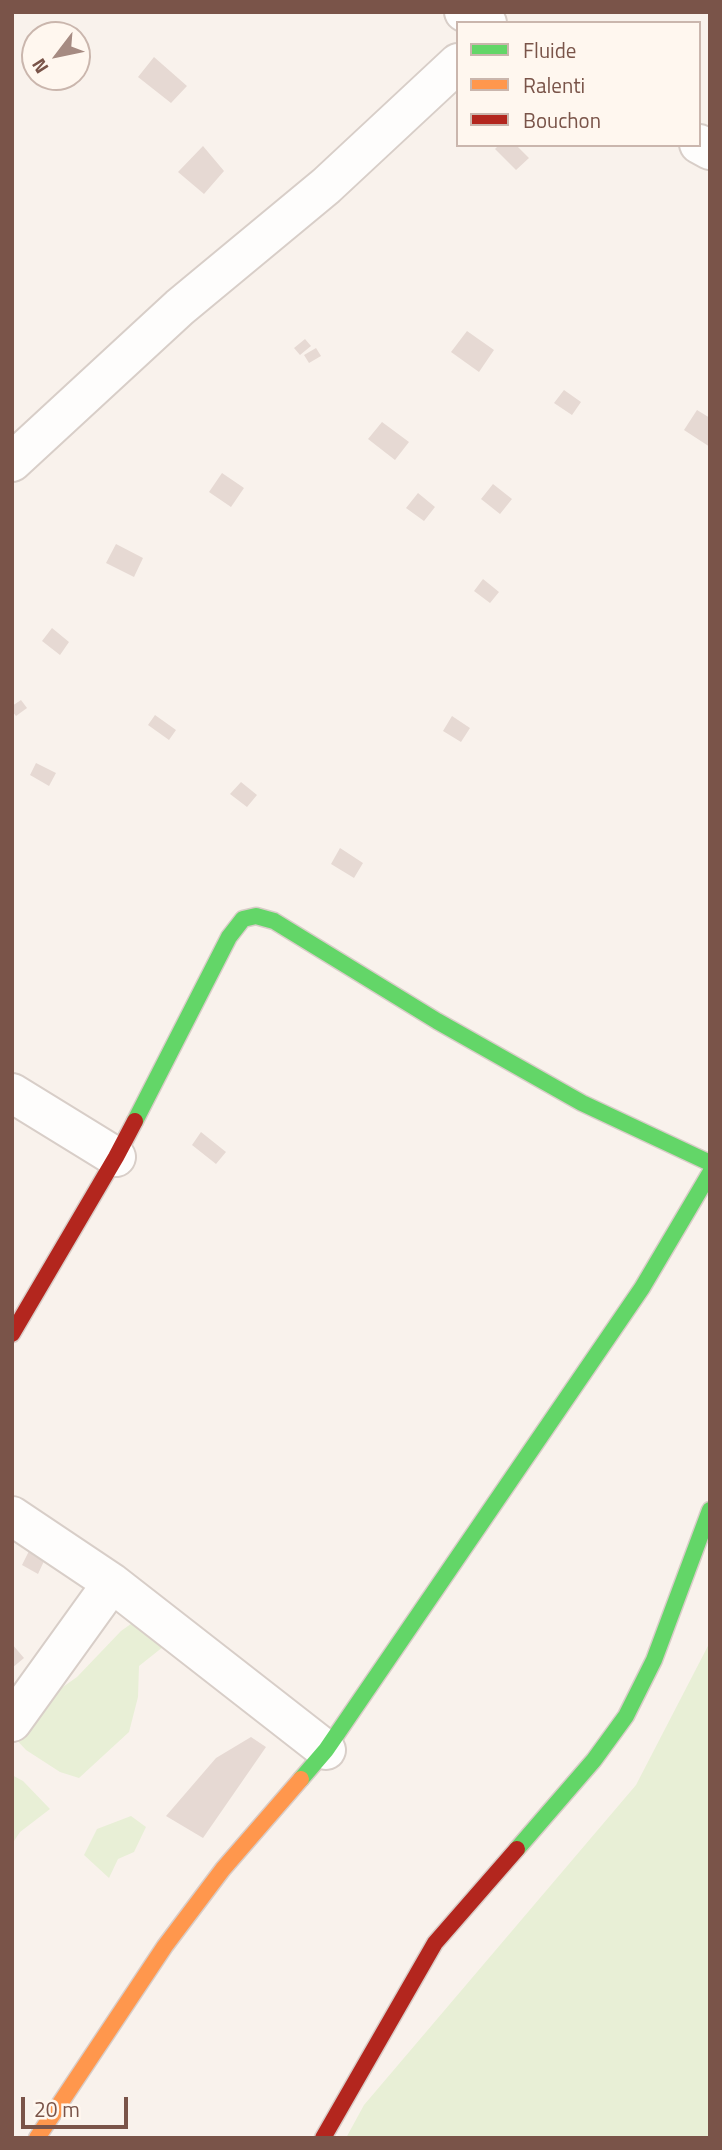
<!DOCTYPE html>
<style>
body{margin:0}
#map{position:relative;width:722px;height:2150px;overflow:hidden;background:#f9f2ec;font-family:"Titillium Web",sans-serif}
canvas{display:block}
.frame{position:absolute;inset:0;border:14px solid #7a5449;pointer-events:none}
.legend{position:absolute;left:456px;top:21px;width:245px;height:126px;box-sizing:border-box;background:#fff7ef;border:2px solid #cab6ad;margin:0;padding:9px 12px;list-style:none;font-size:21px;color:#7a5449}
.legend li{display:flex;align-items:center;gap:14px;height:35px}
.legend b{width:35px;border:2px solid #cab6ad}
.north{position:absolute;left:21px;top:21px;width:70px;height:70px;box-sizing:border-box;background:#fff7ef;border:2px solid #cab6ad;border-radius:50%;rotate:238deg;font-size:19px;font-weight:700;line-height:28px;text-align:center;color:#7a5449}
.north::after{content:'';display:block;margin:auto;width:24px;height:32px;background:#a68b82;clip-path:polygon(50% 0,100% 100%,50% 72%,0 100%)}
.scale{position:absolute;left:21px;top:2097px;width:107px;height:32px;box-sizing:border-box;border:4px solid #7a5449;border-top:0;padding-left:9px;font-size:21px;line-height:24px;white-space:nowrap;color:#7a5449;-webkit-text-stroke:5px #fff7ef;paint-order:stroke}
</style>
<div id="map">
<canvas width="722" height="2150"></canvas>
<div class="frame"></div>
<ul class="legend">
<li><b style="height:9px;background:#63d668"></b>Fluide</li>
<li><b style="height:9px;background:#ff974d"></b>Ralenti</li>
<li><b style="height:9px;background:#b3261e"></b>Bouchon</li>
</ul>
<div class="north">N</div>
<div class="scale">20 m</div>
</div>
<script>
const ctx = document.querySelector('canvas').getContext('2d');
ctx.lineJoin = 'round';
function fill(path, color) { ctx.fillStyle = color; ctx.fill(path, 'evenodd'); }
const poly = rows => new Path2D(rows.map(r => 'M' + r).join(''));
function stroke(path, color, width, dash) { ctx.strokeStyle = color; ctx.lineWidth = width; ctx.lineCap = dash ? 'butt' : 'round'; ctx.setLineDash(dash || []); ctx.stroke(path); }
const green = poly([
 [142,1616,173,1639,139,1666,138,1697,129,1732,79,1778,60,1772,26,1750,12,1735,30,1710,77,1677,121,1631],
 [710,1642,710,2138,346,2138,364,2105,636,1785],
 [12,1775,23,1781,50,1809,20,1832,12,1844],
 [131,1816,146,1827,134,1852,118,1859,109,1878,84,1855,97,1829]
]);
const building = poly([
 [154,57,187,86,171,103,138,77],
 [499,145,516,145,529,158,516,170,495,149],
 [203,146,224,171,204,194,178,172],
 [467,331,494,350,479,372,451,352],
 [305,339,311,346,300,355,294,348],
 [316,348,321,356,309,363,304,355],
 [564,390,581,402,572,415,554,403],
 [697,410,710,418,710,447,684,430],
 [382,422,409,442,395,460,368,439],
 [222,473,244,488,231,507,209,492],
 [493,484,512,499,500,514,481,499],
 [418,493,435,507,424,521,406,508],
 [116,544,143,558,134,577,106,563],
 [483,579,499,592,490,603,474,591],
 [52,628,69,642,60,655,42,641],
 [21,700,27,708,16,716,12,711,12,706],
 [155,715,176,730,169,740,148,725],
 [452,716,470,728,461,742,443,731],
 [36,763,56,773,49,786,30,775],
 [241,782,257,795,247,807,230,794],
 [340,848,363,863,354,878,331,864],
 [201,1132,226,1152,216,1164,192,1145],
 [29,1551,45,1559,38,1574,22,1565],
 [12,1644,24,1658,12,1668],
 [251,1737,266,1747,203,1838,166,1816,216,1758]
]);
const street = poly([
 [464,12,487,23],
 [699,144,710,150],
 [12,462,180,307,326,186,458,63],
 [12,1093,116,1157],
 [12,1516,112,1583,326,1750],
 [12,1722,112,1583]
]);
const fast = poly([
 [135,1121,229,937,243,919,256,916,274,921,437,1021,582,1103,710,1163],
 [301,1779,326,1750,642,1288,710,1173],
 [517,1849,594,1760,626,1716,654,1660,710,1510]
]);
const slow = poly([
 [37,2138,165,1946,223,1869,301,1779]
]);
const jam = poly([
 [12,1334,116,1157,135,1121],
 [323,2138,435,1943,517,1849]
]);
fill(green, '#e8efd6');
fill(building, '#e6d9d3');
stroke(street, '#d8cec8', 42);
stroke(fast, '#d9cdc8', 19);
stroke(slow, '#d9cdc8', 19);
stroke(jam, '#d9cdc8', 19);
stroke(street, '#fefdfc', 38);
stroke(fast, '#63d668', 16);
stroke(slow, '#ff974d', 16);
stroke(jam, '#b3261e', 16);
</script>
